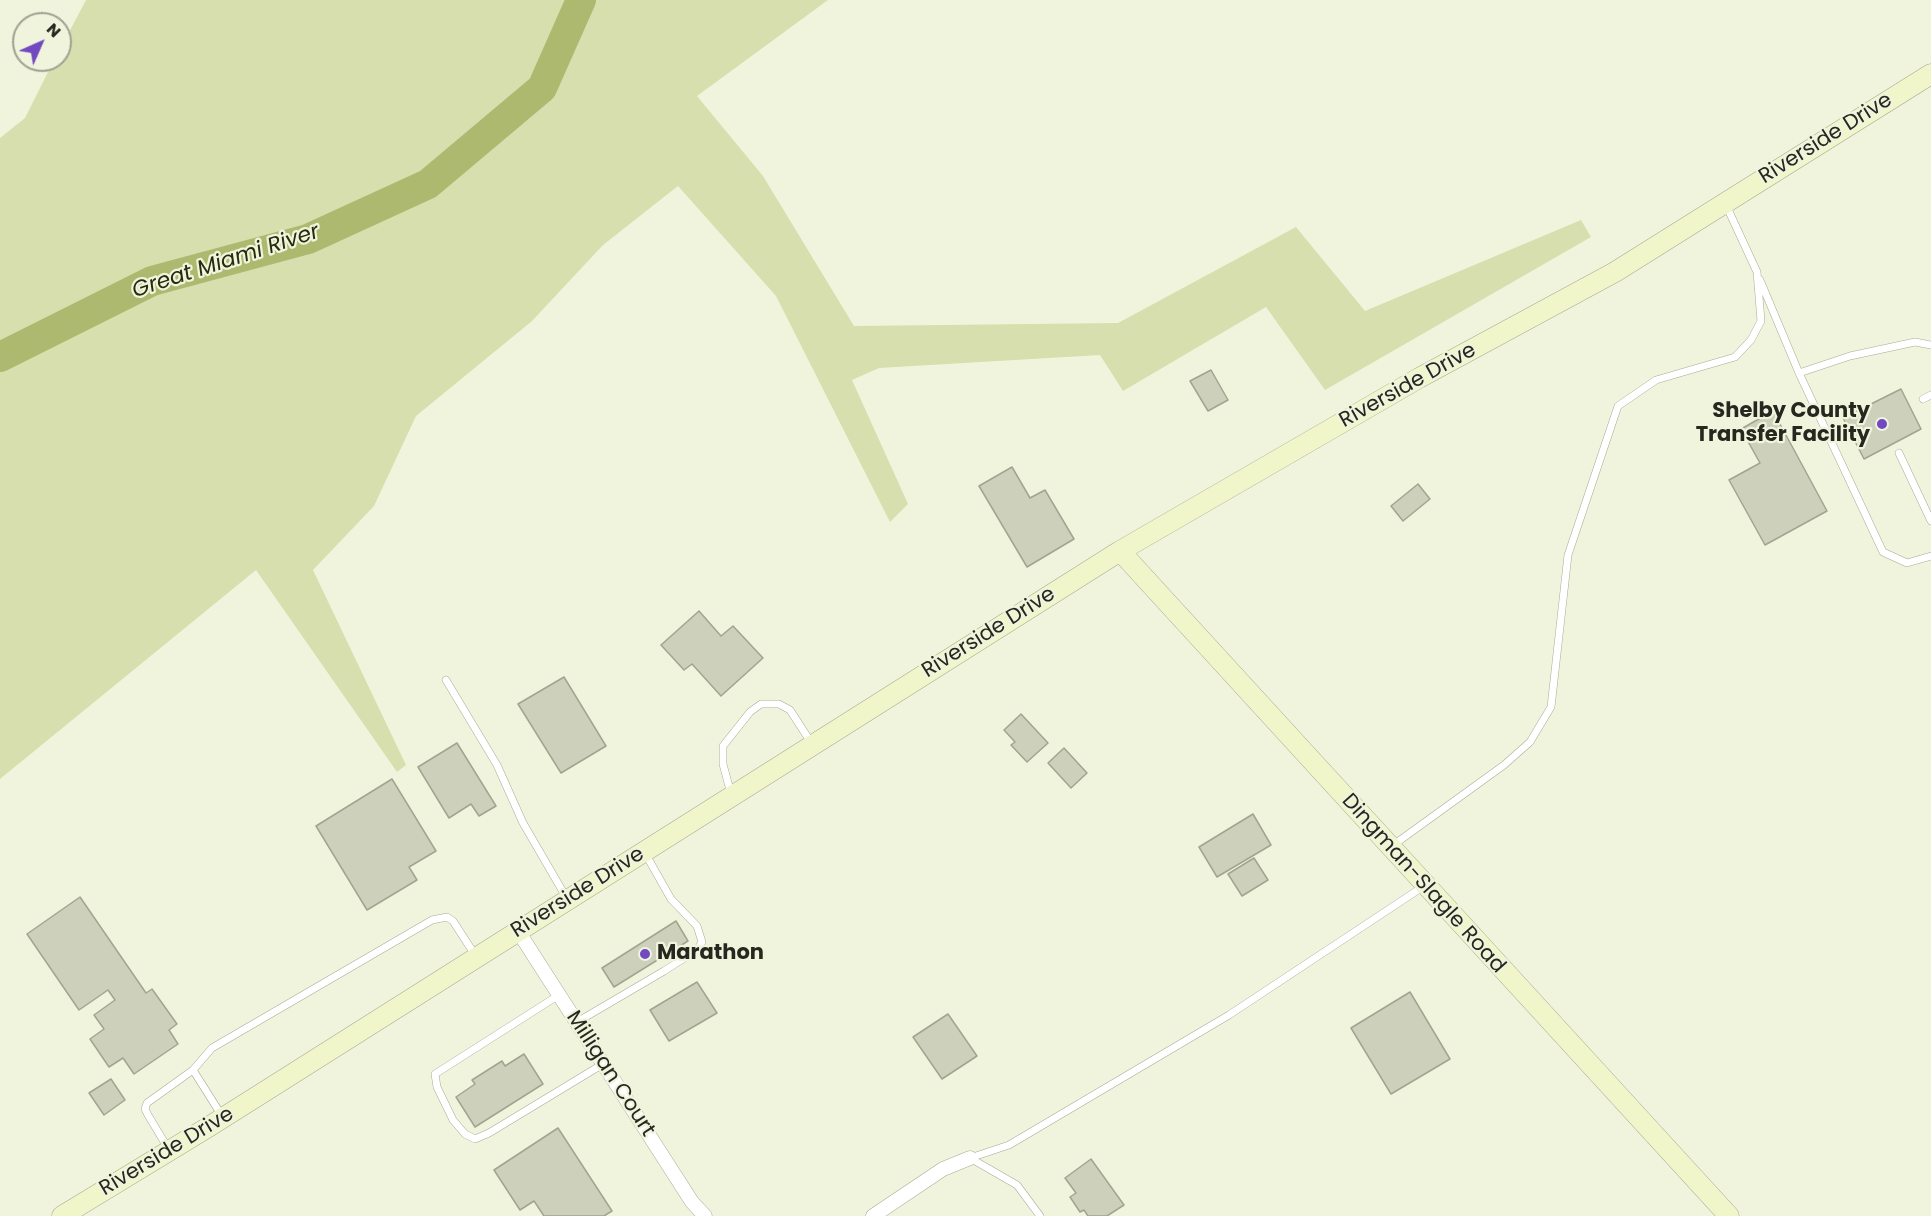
<!DOCTYPE html>
<style>
body{margin:0}
#map{position:relative;width:1931px;height:1216px;overflow:hidden;background:#f0f4dd;font-family:Poppins,sans-serif}
canvas{display:block}
.north{position:absolute;left:12px;top:12px;width:60px;height:60px;box-sizing:border-box;background:#f0f4dd;border:2px solid #9fa291;border-radius:50%;rotate:45deg;font-size:16px;font-weight:700;line-height:24px;text-align:center;color:#26271f}
.north::after{content:'';display:block;margin:auto;width:21px;height:27px;background:#7349c1;clip-path:polygon(50% 0,100% 100%,50% 72%,0 100%)}
</style>
<div id="map">
<canvas width="1931" height="1216"></canvas>
<div class="north">N</div>
</div>
<script>
const ctx = document.querySelector('canvas').getContext('2d');
ctx.lineJoin = 'round';
function fill(path, color) { ctx.fillStyle = color; ctx.fill(path, 'evenodd'); }
const poly = rows => new Path2D(rows.map(r => 'M' + r).join(''));
function stroke(path, color, width, dash) { ctx.strokeStyle = color; ctx.lineWidth = width; ctx.lineCap = dash ? 'butt' : 'round'; ctx.setLineDash(dash || []); ctx.stroke(path); }
function write(font, color, halo, rows, align = 'center') {
  ctx.font = font + ' Poppins,sans-serif'; ctx.lineWidth = 4.5; ctx.setLineDash([]); ctx.textBaseline = 'middle'; ctx.strokeStyle = halo; ctx.fillStyle = color; for (const [text, x, y, turn = 0] of rows) {
    ctx.save(); ctx.translate(x, y); ctx.rotate((+turn || 0) * Math.PI / 180); ctx.textAlign = isNaN(turn) ? turn : align; if (halo) ctx.strokeText(text, 0, 0); ctx.fillText(text, 0, 0); ctx.restore();
  }
}
const green = poly([
 [86,0,828,0,697,96,763,176,854,326,1118,323,1296,227,1365,311,1581,220,1591,237,1325,390,1266,307,1123,391,1100,355,879,368,852,380,908,504,890,522,776,296,678,186,603,245,532,321,416,416,374,506,313,570,406,765,397,772,256,570,0,779,0,138,25,118,54,60,60,60,60,49]
]);
const river = poly([
 [0,357,152,281,308,239,428,184,542,88,581,0]
]);
const building = poly([
 [1211,370,1228,400,1208,411,1190,381,1211,370],
 [1901,389,1921,429,1864,459,1843,418,1901,389],
 [1773,411,1827,511,1765,545,1729,480,1760,463,1741,429,1773,411],
 [1012,467,1030,498,1045,490,1074,539,1027,567,979,486,1012,467],
 [1418,484,1430,499,1403,521,1391,506,1418,484],
 [699,611,721,636,733,626,763,658,721,696,692,664,684,670,661,645,699,611],
 [564,677,606,746,561,773,518,704,564,677],
 [1021,714,1048,743,1027,762,1011,745,1015,742,1004,730,1021,714],
 [457,743,496,806,479,816,471,804,449,818,418,767,457,743],
 [1064,748,1087,773,1071,788,1048,763,1064,748],
 [392,779,436,851,409,867,417,880,367,910,316,826,392,779],
 [1253,814,1271,845,1217,877,1199,847,1253,814],
 [1254,858,1268,880,1242,896,1228,874,1254,858],
 [80,897,146,993,152,989,177,1024,169,1030,178,1044,134,1074,123,1058,109,1067,90,1039,104,1029,94,1015,115,1000,108,990,79,1010,27,934,80,897],
 [676,921,688,941,614,987,602,968,676,921],
 [697,982,717,1013,669,1041,650,1010,697,982],
 [1410,992,1450,1059,1391,1094,1351,1028,1410,992],
 [948,1014,977,1056,942,1079,913,1037,948,1014],
 [524,1054,543,1084,475,1127,456,1097,475,1084,472,1080,502,1061,505,1066,524,1054],
 [111,1079,125,1100,104,1115,89,1093,111,1079],
 [558,1128,612,1211,604,1216,544,1216,534,1201,520,1210,494,1170,558,1128],
 [1091,1159,1124,1205,1107,1216,1088,1216,1084,1210,1080,1212,1070,1197,1076,1193,1065,1178,1091,1159]
]);
const lane = poly([
 [1760,280,1799,373,1850,356,1915,342,1931,345],
 [1799,373,1883,552,1907,563,1931,556],
 [1923,399,1931,395],
 [1899,453,1931,521],
 [446,680,497,765,523,823,566,897],
 [731,794,723,764,723,746,750,712,761,704,779,704,790,710,812,744],
 [1392,846,1504,765,1530,742,1551,707,1568,555,1618,406,1656,380,1735,357,1751,340,1761,321,1757,272,1726,205],
 [559,995,435,1074,437,1087,453,1120,465,1134,475,1139,489,1133,603,1064],
 [577,1022,664,971,697,950,702,942,697,926,671,899,645,853],
 [193,1070,222,1116],
 [169,1150,148,1115,145,1109,147,1103,193,1070,212,1048,432,920,447,917,453,921,475,955],
 [970,1158,1009,1145,1229,1015,1424,886],
 [970,1158,1017,1185,1040,1216]
]);
const street = poly([
 [518,931,692,1202,705,1216],
 [873,1216,943,1169,970,1158]
]);
const secondary = poly([
 [1120,551,1729,1216],
 [62,1216,210,1126,1120,551,1419,378,1615,272,1931,74]
]);
const markers = [
 [1882,424,6,"#7349c1"],
 [645,954,6,"#7349c1"]
];
const streetNames = [
 ["Riverside Drive",1826,139,-32],
 ["Riverside Drive",1408,386,-29],
 ["Riverside Drive",989,633,-32],
 ["Dingman-Slagle Road",1423,884,48],
 ["Riverside Drive",578,893,-32],
 ["Milligan Court",610,1074,57],
 ["Riverside Drive",167,1152,-31]
];
const poiNames = [
 ["Shelby County",1870,412],
 ["Transfer Facility",1870,436],
 ["Marathon",657,954,"left"]
];
const waterNames = [
 ["Great Miami River",226,262,-18]
];
fill(green, '#d7dfae');
stroke(river, '#aeb970', 30);
fill(building, '#cdd1bb');
stroke(building, '#a1a58f', 1.5);
stroke(lane, '#a7ab96', 8);
stroke(street, '#a7ab96', 15);
stroke(secondary, '#a7ab96', 21);
stroke(lane, '#fff', 7);
stroke(street, '#fff', 14);
stroke(secondary, '#f0f5ca', 20);
for (const [x, y, r, color] of markers) { const dot = new Path2D(); dot.arc(x, y, r, 0, 2 * Math.PI); ctx.fillStyle = color; ctx.fill(dot); stroke(dot, '#f0f4dd', 2); }
write('21px', '#26271f', '#f0f4dd', streetNames);
write('bold 21px', '#26271f', '#f0f4dd', poiNames, 'right');
write('italic 22px', '#282c0c', '#f0f4dd', waterNames);
</script>
